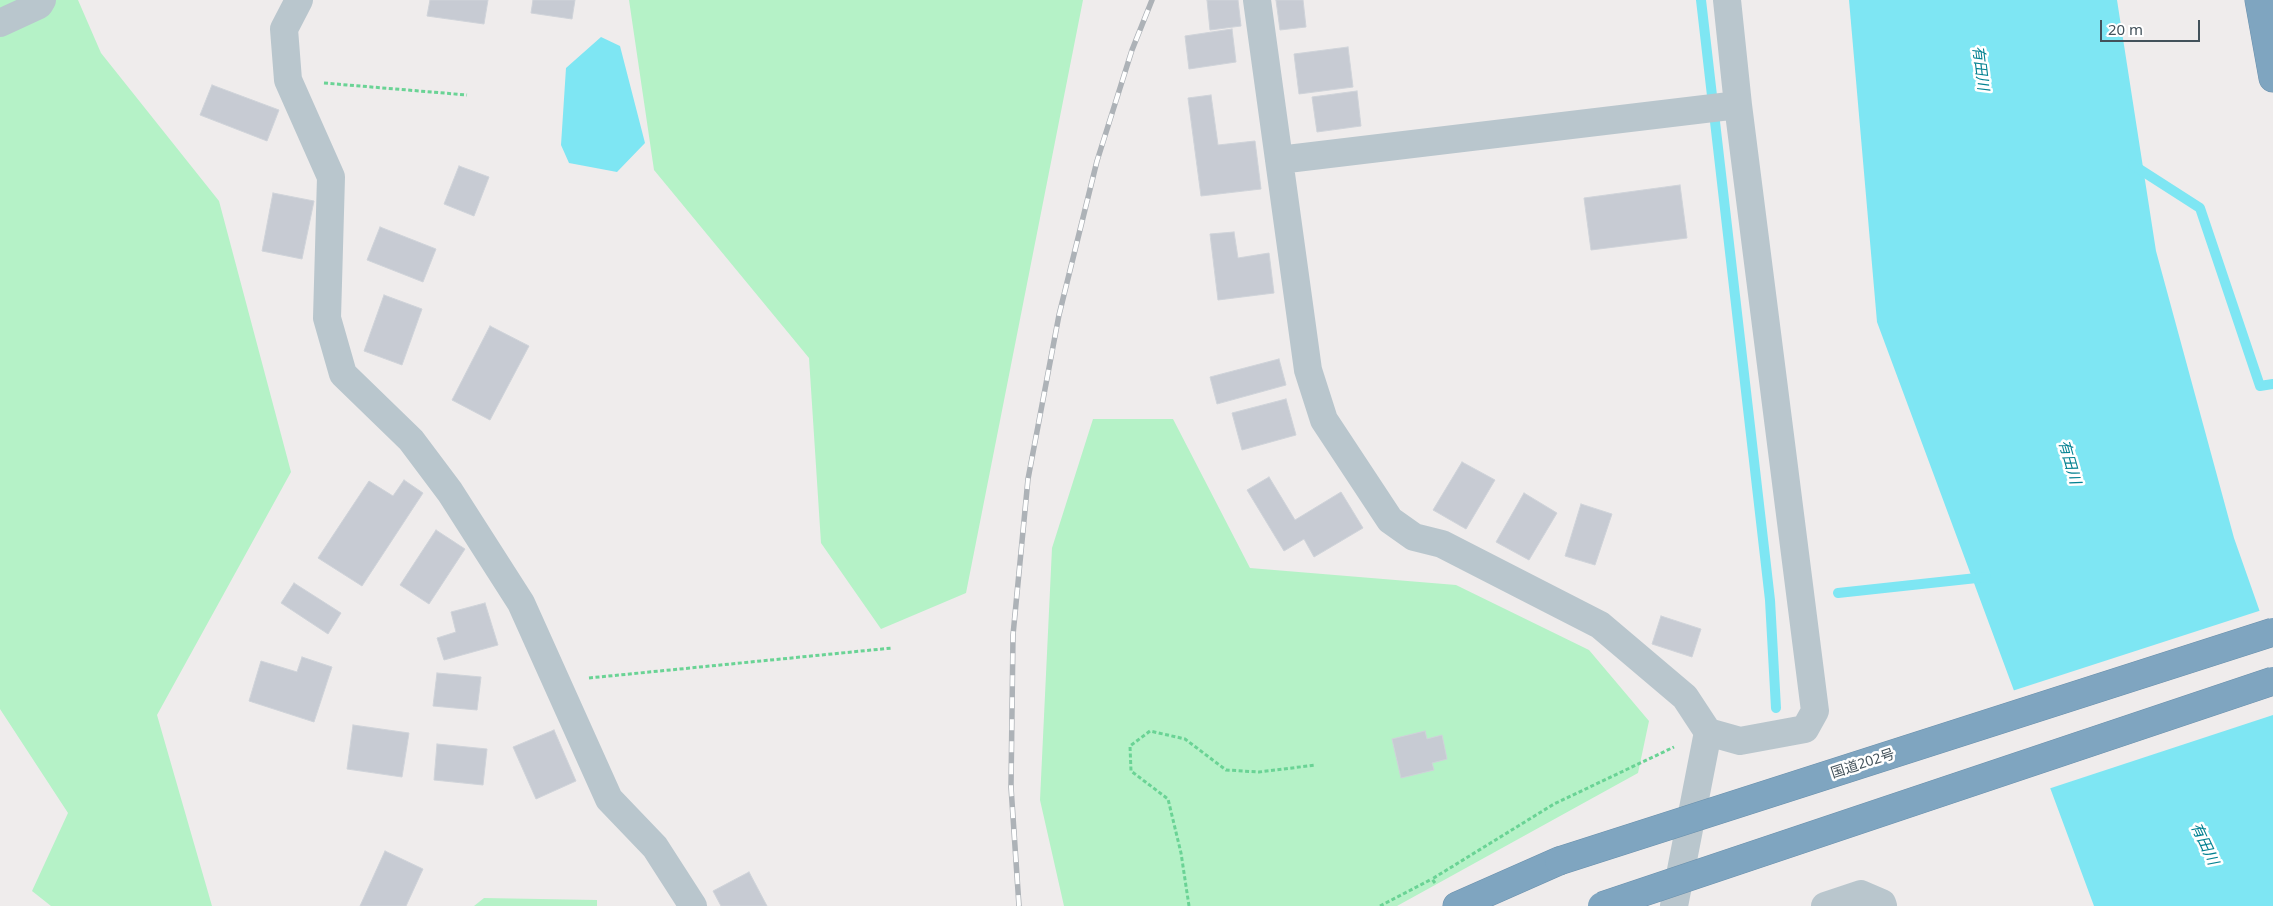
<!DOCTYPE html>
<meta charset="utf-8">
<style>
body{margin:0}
#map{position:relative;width:2273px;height:906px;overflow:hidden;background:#efecec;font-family:"Noto Sans",sans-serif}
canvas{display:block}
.scale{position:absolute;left:2100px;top:20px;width:100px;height:22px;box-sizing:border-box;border:2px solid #43525b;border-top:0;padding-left:6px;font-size:15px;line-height:18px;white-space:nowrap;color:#43525b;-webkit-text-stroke:4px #fff;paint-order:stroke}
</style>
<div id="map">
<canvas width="2273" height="906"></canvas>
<div class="scale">20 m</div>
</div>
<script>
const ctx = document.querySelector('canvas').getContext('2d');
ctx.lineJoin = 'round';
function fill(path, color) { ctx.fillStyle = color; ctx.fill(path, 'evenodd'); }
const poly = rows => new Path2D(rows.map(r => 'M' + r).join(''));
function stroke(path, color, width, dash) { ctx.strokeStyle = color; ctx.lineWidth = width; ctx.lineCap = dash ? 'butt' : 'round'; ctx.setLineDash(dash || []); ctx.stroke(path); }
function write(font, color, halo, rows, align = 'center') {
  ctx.font = font + ' "Noto Sans","Noto Sans JP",sans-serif'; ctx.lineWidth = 5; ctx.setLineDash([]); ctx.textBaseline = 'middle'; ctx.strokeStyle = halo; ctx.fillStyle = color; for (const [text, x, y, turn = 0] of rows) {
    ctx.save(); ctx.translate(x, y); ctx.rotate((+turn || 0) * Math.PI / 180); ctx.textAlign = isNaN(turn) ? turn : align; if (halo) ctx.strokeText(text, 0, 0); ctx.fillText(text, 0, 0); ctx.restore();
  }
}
const green = poly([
 [0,0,78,0,101,53,219,201,291,472,157,715,212,906,51,906,32,891,68,813,0,709],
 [629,0,1083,0,966,593,881,629,821,543,809,358,654,170],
 [1093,419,1173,419,1250,568,1456,585,1589,650,1649,721,1638,773,1397,906,1064,906,1040,800,1052,548],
 [484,898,597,900,597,906,474,906]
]);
const water = poly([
 [1849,0,2117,0,2156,251,2234,538,2273,649,2273,906,2094,906,1877,322],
 [601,37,620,46,645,143,617,172,569,163,561,145,566,68]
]);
const pier = poly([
 [2262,610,2273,641,2273,715,2048,789,2012,691]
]);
const stream = poly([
 [1701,0,1770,600,1776,708],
 [2133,165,2200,208,2260,386,2273,384],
 [1838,593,1986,577]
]);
const building = poly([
 [430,0,488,0,484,24,427,16,430,0],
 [533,0,575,0,572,19,531,13,533,0],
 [1207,0,1238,0,1241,26,1210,30,1207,0],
 [1276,0,1303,0,1306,27,1280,30,1276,0],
 [1232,29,1236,62,1189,69,1185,36,1232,29],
 [1348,47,1353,87,1299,94,1294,54,1348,47],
 [212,85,279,110,267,141,200,115,212,85],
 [1357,91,1361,126,1317,132,1312,97,1357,91],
 [1211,95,1218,145,1255,141,1261,189,1201,196,1188,98,1211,95],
 [459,166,489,177,474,216,444,204,459,166],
 [1680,185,1687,238,1591,250,1584,198,1680,185],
 [273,193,314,201,302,259,262,251,273,193],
 [380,227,436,249,423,282,367,260,380,227],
 [1234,232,1238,258,1269,253,1274,293,1218,300,1210,234,1234,232],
 [384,295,422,309,402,365,364,351,384,295],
 [490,326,529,346,490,420,452,400,490,326],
 [1279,359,1286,385,1217,404,1210,377,1279,359],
 [1286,399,1296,435,1242,450,1232,413,1286,399],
 [1462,462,1495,480,1466,529,1433,510,1462,462],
 [1269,477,1295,520,1341,492,1363,528,1314,557,1304,539,1284,551,1247,490,1269,477],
 [404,480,423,493,362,586,318,558,369,481,393,496,404,480],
 [1524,493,1557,513,1529,560,1496,542,1524,493],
 [1581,504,1612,514,1595,565,1565,556,1581,504],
 [436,530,465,549,429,604,400,585,436,530],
 [294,583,341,613,328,634,281,603,294,583],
 [485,603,498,645,444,660,437,638,456,632,451,612,485,603],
 [1661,616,1701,629,1692,657,1652,644,1661,616],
 [302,657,332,667,314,722,249,701,261,661,297,672,302,657],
 [437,673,481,677,477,710,433,706,437,673],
 [353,725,409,733,402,777,347,769,353,725],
 [554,730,576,781,536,799,513,747,554,730],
 [1425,731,1427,739,1442,735,1447,759,1432,763,1434,770,1401,778,1392,739,1425,731],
 [437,744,487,749,483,785,434,780,437,744],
 [385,851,423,869,406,906,360,906,385,851],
 [749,872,767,906,721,906,713,891,749,872]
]);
const path = poly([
 [324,83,467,95],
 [589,678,892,648],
 [1435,883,1432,879,1554,804,1674,747],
 [1189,906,1181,853,1168,799,1131,771,1130,746,1150,731,1185,739,1226,770,1259,772,1316,765],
 [1380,906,1432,879]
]);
const street = poly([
 [299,0,284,29,288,80,331,177,327,318,343,374,411,440,450,492,521,603,609,799,655,847,693,906],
 [1257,0,1308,370,1324,420,1390,520,1414,537,1442,544,1600,625,1685,697,1708,732,1740,741,1805,729,1815,711,1738,105,1727,0],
 [0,23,39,5,42,0],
 [1279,160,1738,105],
 [1674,906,1708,732],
 [1825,906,1861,894,1882,903,1883,906]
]);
const highway = poly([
 [2259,0,2273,78],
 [1457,906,1559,861]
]);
const rail = poly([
 [1019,906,1011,787,1013,635,1028,479,1059,315,1097,161,1132,50,1152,0]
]);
const highwayBridge = poly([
 [1559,861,2273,632],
 [1602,906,2273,681]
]);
const streetNames = [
 ["国道202号",1863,764,-18]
];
const waterNames = [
 ["有田川",1980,68,83],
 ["有田川",2069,462,74],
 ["有田川",2204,844,65]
];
fill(green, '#b5f2c7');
fill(water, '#7ee6f3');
fill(pier, '#efecec');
stroke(stream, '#7ee6f3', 10);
fill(building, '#c7cbd3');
stroke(building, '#cfd3d9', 1);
stroke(highway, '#6a90ac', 29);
stroke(path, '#6ad395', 3, [4, 2.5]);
stroke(street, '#b9c6cd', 28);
stroke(highway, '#7fa5c0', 28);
stroke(rail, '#adb2b7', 5.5);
stroke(rail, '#fff', 4, [11]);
stroke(highwayBridge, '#6a90ac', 29, []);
stroke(highwayBridge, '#7fa5c0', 28);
write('14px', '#43525b', '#fff', streetNames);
write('italic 15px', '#038191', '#fff', waterNames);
</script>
